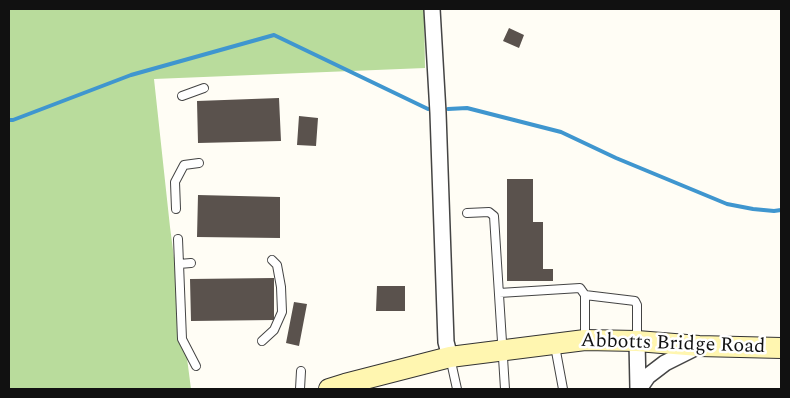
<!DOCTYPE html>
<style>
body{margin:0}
#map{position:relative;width:790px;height:398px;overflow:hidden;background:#fffdf5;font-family:Spectral,serif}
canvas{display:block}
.frame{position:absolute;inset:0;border:10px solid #111;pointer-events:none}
</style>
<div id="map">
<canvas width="790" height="398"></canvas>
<div class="frame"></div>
</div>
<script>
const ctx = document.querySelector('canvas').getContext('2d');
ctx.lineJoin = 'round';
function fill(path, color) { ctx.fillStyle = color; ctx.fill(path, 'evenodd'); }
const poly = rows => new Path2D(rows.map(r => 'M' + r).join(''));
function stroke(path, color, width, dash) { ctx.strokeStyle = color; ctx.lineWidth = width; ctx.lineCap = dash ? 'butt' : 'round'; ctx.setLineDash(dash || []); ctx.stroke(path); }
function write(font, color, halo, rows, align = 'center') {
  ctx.font = font + ' Spectral,serif'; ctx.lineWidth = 5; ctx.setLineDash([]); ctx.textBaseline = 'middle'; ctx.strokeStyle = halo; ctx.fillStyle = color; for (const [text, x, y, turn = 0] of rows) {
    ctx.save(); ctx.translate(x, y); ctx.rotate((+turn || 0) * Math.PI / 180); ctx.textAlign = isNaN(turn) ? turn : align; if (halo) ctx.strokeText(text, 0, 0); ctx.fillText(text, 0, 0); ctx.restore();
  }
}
const forest = poly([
 [9,9,424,9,425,68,154,79,170,227,191,389,9,389]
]);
const stream = poly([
 [448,109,467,108,561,132,616,158,727,204,753,209,774,211,781,210],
 [9,120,13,120,131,75,274,35,428,109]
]);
const building = poly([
 [509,28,524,35,519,48,503,41],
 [279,98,281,141,198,143,197,101],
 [299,116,318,118,316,146,297,145],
 [507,179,533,179,533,222,543,222,543,269,553,269,553,281,507,281],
 [198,195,280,197,280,238,197,237],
 [274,278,274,320,191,321,190,279],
 [377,286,405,286,405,311,376,311],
 [294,302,307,304,299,346,286,343]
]);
const service = poly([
 [182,96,204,88],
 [176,209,175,182,184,165,199,163],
 [467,213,489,212,494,216,505,389],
 [178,239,179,264],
 [191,263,179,264,182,339,196,366],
 [499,293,580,288,585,295,585,339],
 [585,295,635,301,637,305,637,340],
 [262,341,274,330,282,312,281,287,277,265,272,260],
 [555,346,563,389],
 [450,357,457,389],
 [300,389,301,371]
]);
const minor = poly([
 [432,9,438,113,446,342,450,357],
 [637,341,638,389],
 [639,389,648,376,665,363,699,346]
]);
const secondary = poly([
 [329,389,345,384,450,357,585,340,637,341,699,346,781,348]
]);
const streetNames = [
 ["Abbotts Bridge Road",673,345,2]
];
fill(forest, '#b9dc9c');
stroke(stream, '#3f96cf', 4);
fill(building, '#5a524d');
stroke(service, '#444', 10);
stroke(minor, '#444', 18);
stroke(secondary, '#333', 22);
stroke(service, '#fff', 8);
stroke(minor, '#fff', 15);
stroke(secondary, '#fff6b0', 20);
write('20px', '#111', '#fff', streetNames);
</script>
